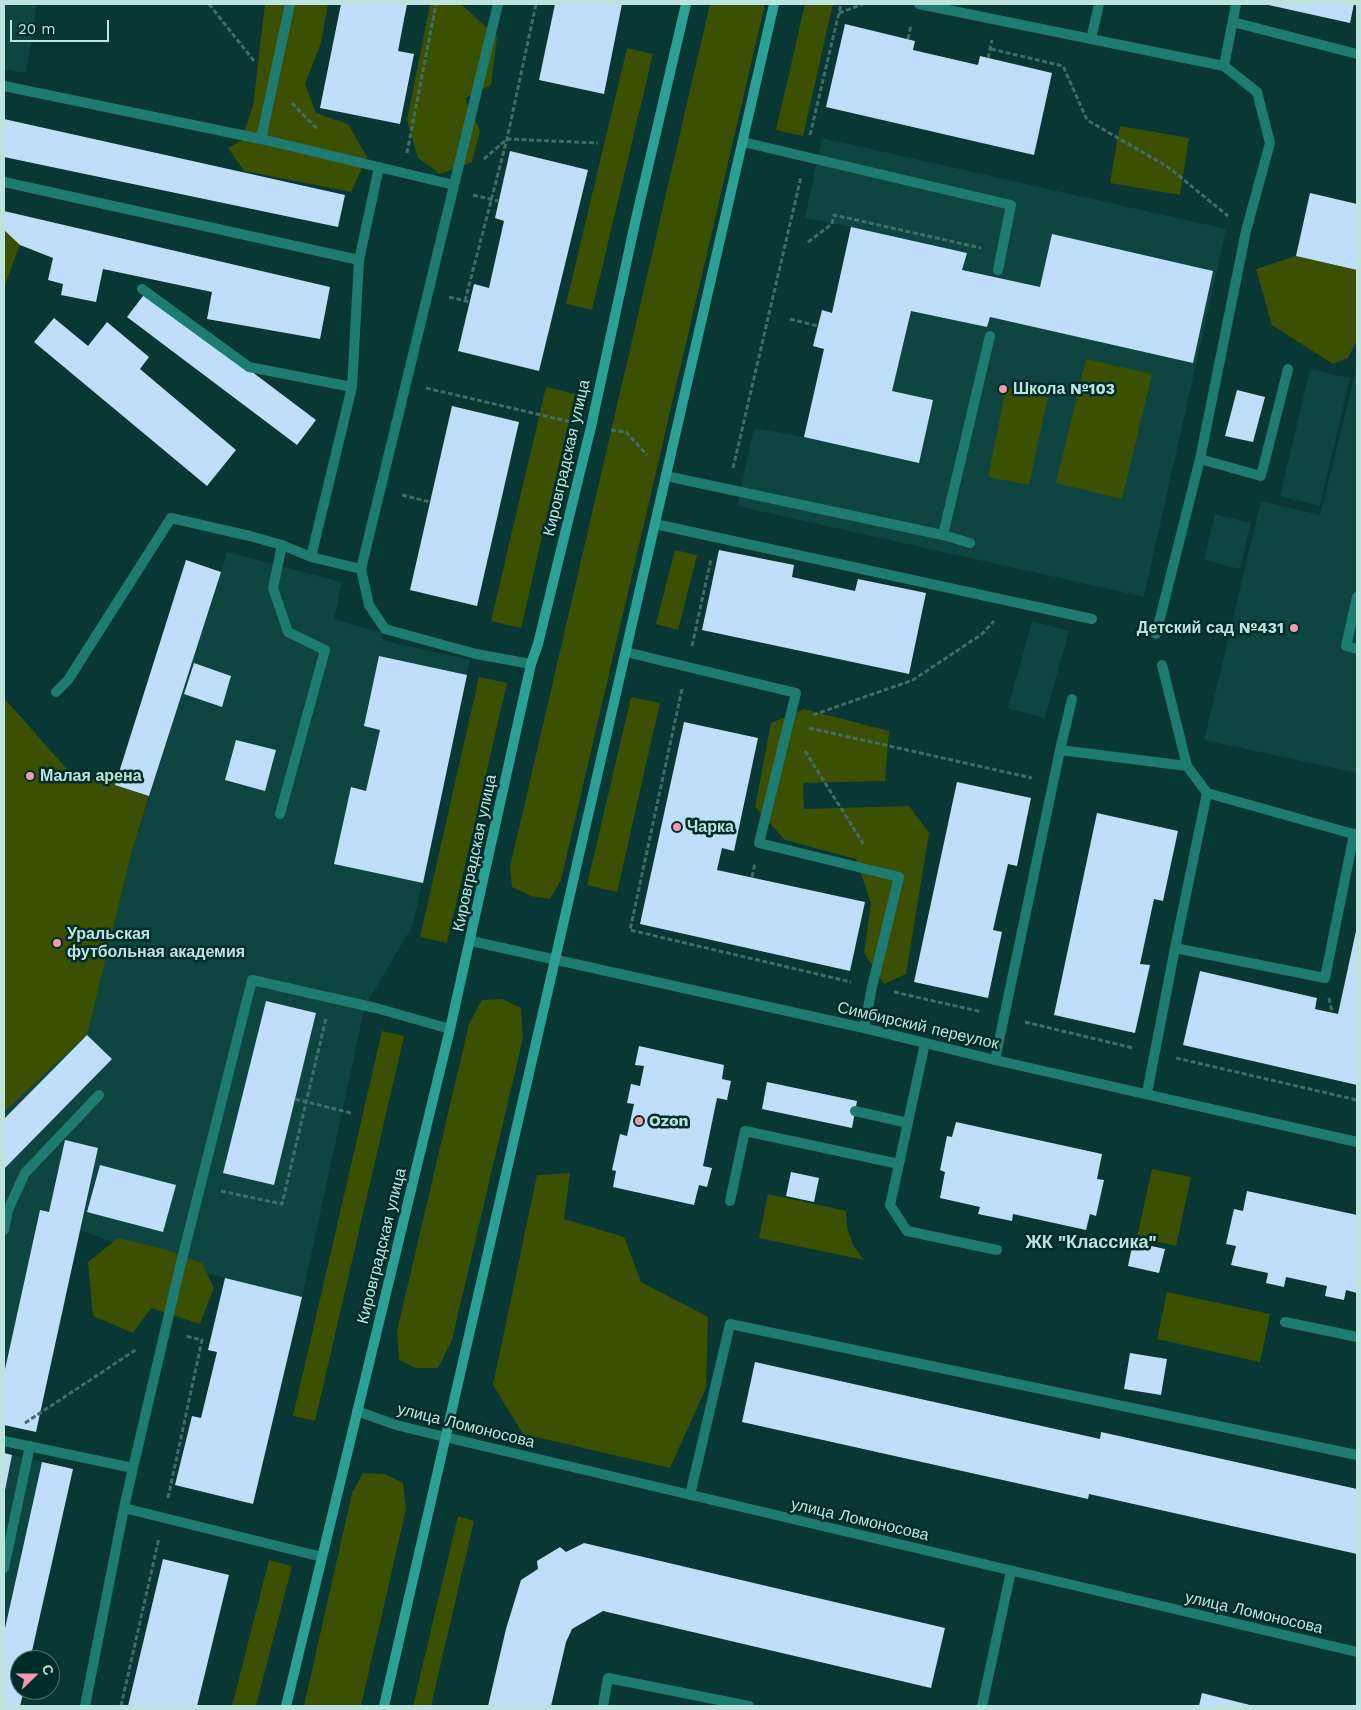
<!DOCTYPE html>
<meta charset="utf-8">
<style>
body{margin:0}
#map{position:relative;width:1361px;height:1710px;overflow:hidden;background:#093733;font-family:"Work Sans",sans-serif}
canvas{display:block}
.frame{position:absolute;inset:0;border:5px solid #bde3de;pointer-events:none}
.north{position:absolute;left:10px;top:1650px;width:50px;height:50px;box-sizing:border-box;background:#002d29;border:1px solid #4c7671;border-radius:50%;rotate:68deg;font-size:14px;font-weight:700;line-height:20px;text-align:center;color:#bde3de}
.north::after{content:'';display:block;margin:auto;width:18px;height:22px;background:#f29aad;clip-path:polygon(50% 0,100% 100%,50% 72%,0 100%)}
.scale{position:absolute;left:10px;top:20px;width:99px;height:22px;box-sizing:border-box;border:2px solid #bde3de;border-top:0;padding-left:6px;font-size:15px;line-height:18px;white-space:nowrap;color:#bde3de;-webkit-text-stroke:4px #002d29;paint-order:stroke}
</style>
<div id="map">
<canvas width="1361" height="1710"></canvas>
<div class="frame"></div>
<div class="north">С</div>
<div class="scale">20 m</div>
</div>
<script>
const ctx = document.querySelector('canvas').getContext('2d');
ctx.lineJoin = 'round';
function fill(path, color) { ctx.fillStyle = color; ctx.fill(path, 'evenodd'); }
const poly = rows => new Path2D(rows.map(r => 'M' + r).join(''));
function stroke(path, color, width, dash) { ctx.strokeStyle = color; ctx.lineWidth = width; ctx.lineCap = dash ? 'butt' : 'round'; ctx.setLineDash(dash || []); ctx.stroke(path); }
function write(font, color, halo, rows, align = 'center') {
  ctx.font = font + ' "Work Sans",sans-serif'; ctx.lineWidth = 5; ctx.setLineDash([]); ctx.textBaseline = 'middle'; ctx.strokeStyle = halo; ctx.fillStyle = color; for (const [text, x, y, turn = 0] of rows) {
    ctx.save(); ctx.translate(x, y); ctx.rotate((+turn || 0) * Math.PI / 180); ctx.textAlign = isNaN(turn) ? turn : align; if (halo) ctx.strokeText(text, 0, 0); ctx.fillText(text, 0, 0); ctx.restore();
  }
}
const built = poly([
 [4,4,37,4,26,73,4,69],
 [822,138,1226,229,1144,597,737,506,754,428,804,437,851,227,805,218],
 [1357,367,1357,773,1204,740,1261,501,1320,515],
 [1310,369,1350,378,1320,506,1280,496],
 [1215,514,1251,523,1240,569,1204,560],
 [227,552,342,582,334,619,383,633,382,640,470,660,413,925,365,1006,302,1297,180,1267,80,1230,36,1432,4,1425,4,1112,87,1035,132,851],
 [1032,621,1069,631,1045,718,1008,708],
 [4,1453,73,1469,30,1660,20,1660,20,1690,24,1690,20,1706,4,1706]
]);
const green = poly([
 [265,4,328,4,321,43,305,84,316,113,348,124,367,157,351,192,244,171,228,148,241,141,253,106],
 [430,4,461,4,497,37,491,85,465,98,480,131,472,162,440,174,418,158,407,120],
 [710,4,765,4,561,880,550,899,531,896,512,887,510,867],
 [805,4,833,4,803,136,776,130],
 [627,48,653,54,592,310,566,304],
 [1120,126,1189,138,1180,195,1110,183],
 [4,230,20,245,4,287],
 [1296,256,1357,270,1357,340,1348,358,1333,364,1272,325,1256,269],
 [1086,359,1152,374,1122,499,1056,483],
 [546,387,575,394,521,628,491,621],
 [1006,388,1048,397,1029,485,988,477],
 [675,550,697,555,678,630,656,624],
 [479,677,507,683,447,943,420,937],
 [631,697,660,703,617,892,587,885],
 [4,698,80,784,109,772,115,785,149,796,132,851,87,1035,4,1112],
 [804,709,889,731,885,781,803,783,804,809,909,806,929,833,906,974,884,984,864,953,871,903,856,859,785,840,755,807,771,723],
 [502,999,521,1008,523,1038,452,1340,438,1368,416,1368,399,1360,397,1331,469,1024,482,1000],
 [382,1031,404,1036,315,1421,293,1416],
 [1152,1169,1191,1177,1176,1246,1137,1237],
 [570,1173,564,1219,624,1237,641,1282,708,1317,706,1388,670,1468,523,1434,493,1385,537,1175],
 [768,1194,846,1211,847,1228,853,1245,864,1260,759,1238],
 [118,1238,160,1248,202,1263,214,1288,200,1324,151,1308,133,1333,93,1316,88,1262],
 [1167,1292,1270,1314,1260,1362,1157,1339],
 [363,1473,385,1474,403,1483,406,1509,361,1706,304,1706,352,1493],
 [458,1516,474,1521,431,1706,413,1706],
 [269,1560,292,1566,256,1706,232,1706]
]);
const building = poly([
 [341,4,407,4,398,51,414,54,400,124,320,108],
 [555,4,622,4,604,94,539,80],
 [1264,4,1354,4,1350,23],
 [845,24,915,41,913,50,978,65,980,56,1052,73,1034,155,826,107],
 [4,119,345,195,338,227,4,157],
 [510,151,588,170,539,371,458,351,474,284,489,288,504,221,495,218],
 [1310,193,1357,204,1357,270,1296,256],
 [4,211,330,287,320,339,207,319,212,292,103,269,96,302,61,295,63,284,48,280,53,258,20,245,4,230],
 [851,227,967,253,962,270,1040,287,1052,234,1213,271,1193,363,990,317,987,327,911,311,892,391,933,400,919,463,804,437,824,349,813,346,822,310,832,313],
 [146,292,316,420,297,445,127,317],
 [54,318,88,346,107,322,149,357,140,369,236,450,207,486,34,342],
 [1237,390,1265,397,1253,442,1225,436],
 [452,406,519,422,477,606,410,590],
 [719,550,794,565,792,577,855,591,858,579,926,593,909,674,702,630],
 [186,560,221,572,149,796,115,785],
 [379,656,467,675,423,883,334,864,351,787,366,791,380,730,364,726],
 [194,663,231,676,222,707,184,694],
 [684,722,758,738,734,851,722,848,717,870,865,902,850,971,640,924],
 [236,740,276,750,265,791,225,780],
 [957,782,1031,798,1017,866,1008,864,993,930,1002,932,988,998,914,982],
 [1097,813,1178,831,1163,901,1154,899,1140,964,1150,965,1135,1033,1054,1015],
 [1356,931,1357,1085,1183,1045,1200,971,1317,998,1315,1009,1338,1014],
 [266,1001,316,1013,274,1185,223,1173],
 [87,1035,112,1059,4,1169,4,1119],
 [639,1046,724,1065,722,1079,731,1081,727,1100,717,1098,703,1166,712,1168,707,1187,699,1185,694,1205,613,1187,616,1171,612,1170,620,1134,627,1136,634,1104,627,1103,631,1084,640,1086,644,1066,635,1065],
 [767,1082,857,1101,852,1128,762,1109],
 [956,1122,1102,1154,1097,1179,1104,1180,1096,1216,1090,1214,1086,1230,1013,1214,1012,1221,978,1214,980,1207,940,1198,945,1172,940,1170,947,1136,952,1137],
 [65,1140,98,1148,36,1432,4,1425,4,1374,40,1210,49,1212],
 [100,1165,176,1185,163,1232,87,1212],
 [791,1172,819,1178,814,1202,786,1196],
 [1247,1191,1357,1215,1357,1293,1346,1290,1344,1300,1325,1296,1327,1286,1286,1277,1284,1287,1266,1283,1268,1273,1231,1265,1236,1246,1226,1244,1234,1209,1243,1211],
 [1133,1242,1165,1249,1159,1273,1128,1266],
 [225,1278,302,1297,253,1504,175,1485,192,1416,201,1418,217,1352,208,1350],
 [1130,1353,1167,1359,1161,1395,1124,1389],
 [755,1362,1100,1439,1101,1432,1357,1489,1357,1554,1089,1494,1088,1499,742,1422],
 [4,1453,12,1455,5,1490,4,1490],
 [42,1462,73,1469,30,1660,20,1660,20,1690,24,1690,20,1706,4,1706,4,1633],
 [584,1543,945,1628,931,1688,603,1611,572,1629,566,1642,551,1706,488,1706,506,1629,521,1580,538,1569,537,1561,560,1547,566,1552],
 [163,1559,229,1575,197,1706,128,1706],
 [1202,1693,1254,1706,1199,1706]
]);
const path = poly([
 [209,4,254,61],
 [839,13,863,4],
 [908,39,911,25],
 [991,49,1063,66,1087,120,1168,167,1228,216],
 [988,58,992,40],
 [292,103,317,129],
 [810,135,841,4],
 [407,153,436,4],
 [484,159,507,139,598,143],
 [473,195,498,201],
 [808,242,832,224,834,215,981,248],
 [449,297,470,302],
 [465,301,507,139,536,4],
 [790,319,818,326],
 [426,388,571,422],
 [611,430,626,432,647,455],
 [733,468,801,177],
 [402,495,430,502],
 [692,646,711,559],
 [682,689,630,930,851,982],
 [813,715,913,680,982,634,994,621],
 [809,728,1032,778],
 [805,751,864,845],
 [752,877,755,863],
 [894,992,982,1012],
 [1329,998,1332,1012],
 [1025,1022,1133,1048],
 [1176,1058,1357,1100],
 [295,1099,351,1113],
 [221,1191,282,1204,326,1018],
 [25,1423,137,1349],
 [168,1498,202,1340,185,1336],
 [121,1706,159,1538]
]);
const service = poly([
 [919,4,1224,66,1236,4],
 [1233,22,1357,54],
 [1091,39,1099,4],
 [4,86,261,139,454,185],
 [261,139,290,4],
 [743,142,1011,205,998,270],
 [4,182,359,260],
 [142,289,249,367,352,387],
 [1200,459,1261,476,1288,369],
 [666,476,943,535,970,543],
 [655,524,1092,619],
 [943,535,990,336],
 [311,557,352,387,359,260,379,167],
 [361,569,498,4],
 [1357,597,1346,646,1357,649],
 [1156,634,1200,459,1246,231,1270,143,1257,92,1224,66],
 [626,652,796,693,759,843,899,877,872,987,864,1028],
 [1162,665,1187,766,1207,793,1357,835],
 [56,692,68,680,171,518,250,536,282,545,311,557,361,569,369,605,385,629,476,654,531,664],
 [1060,750,1072,699],
 [280,814,325,650,288,632,273,588,282,545],
 [1175,948,1207,793],
 [995,1060,1060,750,1187,766],
 [1147,1093,1175,948,1325,978,1354,834],
 [855,1111,908,1123],
 [899,1164,890,1205,907,1231,997,1250],
 [730,1201,745,1131,899,1164,925,1043],
 [4,1230,8,1210,25,1173,99,1095],
 [1285,1322,1357,1337],
 [4,1441,133,1468,124,1508,322,1557],
 [133,1468,180,1267,252,980,376,1008,450,1029],
 [690,1495,730,1324,1357,1455],
 [4,1568,30,1446],
 [85,1706,124,1508],
 [603,1706,608,1678,749,1706],
 [982,1706,1011,1571]
]);
const minor = poly([
 [471,941,864,1028,995,1060,1357,1142],
 [357,1411,396,1425,445,1437,1357,1652]
]);
const secondary = poly([
 [286,1706,450,1029,531,664,538,644,591,427,635,223,686,4],
 [384,1706,774,4]
]);
const markers = [
 [1003,389,5,"#f29aad"],
 [1294,628,5,"#f29aad"],
 [30,776,5,"#f29aad"],
 [677,827,5,"#f29aad"],
 [57,943,5,"#f29aad"],
 [639,1121,5,"#f29aad"]
];
const poiNames = [
 ["Школа №103",1013,389],
 ["Детский сад №431",1284,628,"right"],
 ["Малая арена",40,776],
 ["Чарка",687,827],
 ["Уральская",67,934],
 ["футбольная академия",67,952],
 ["Ozon",649,1121]
];
const streetNames = [
 ["Кировградская улица",567,458,-77],
 ["Кировградская улица",475,853,-78],
 ["Симбирский переулок",918,1026,13],
 ["Кировградская улица",382,1246,-76],
 ["улица Ломоносова",466,1426,14],
 ["улица Ломоносова",860,1520,13],
 ["улица Ломоносова",1254,1613,13]
];
const neighbourhoodNames = [
 ["ЖК \"Классика\"",1091,1243]
];
fill(built, '#0e4540');
fill(green, '#3b5003');
fill(building, '#bfdefa');
stroke(path, '#416c68', 3, [5, 2.5]);
stroke(service, '#1e7b72', 10);
stroke(minor, '#1e7b72', 10);
stroke(secondary, '#2ca095', 10);
for (const [x, y, r, color] of markers) { const dot = new Path2D(); dot.arc(x, y, r, 0, 2 * Math.PI); ctx.fillStyle = color; ctx.fill(dot); stroke(dot, '#002d29', 2); }
write('bold 16px', '#bde3de', '#002d29', poiNames, 'left');
write('16px', '#bde3de', '#002d29', streetNames);
write('bold 18px', '#bde3de', '#002d29', neighbourhoodNames);
</script>
